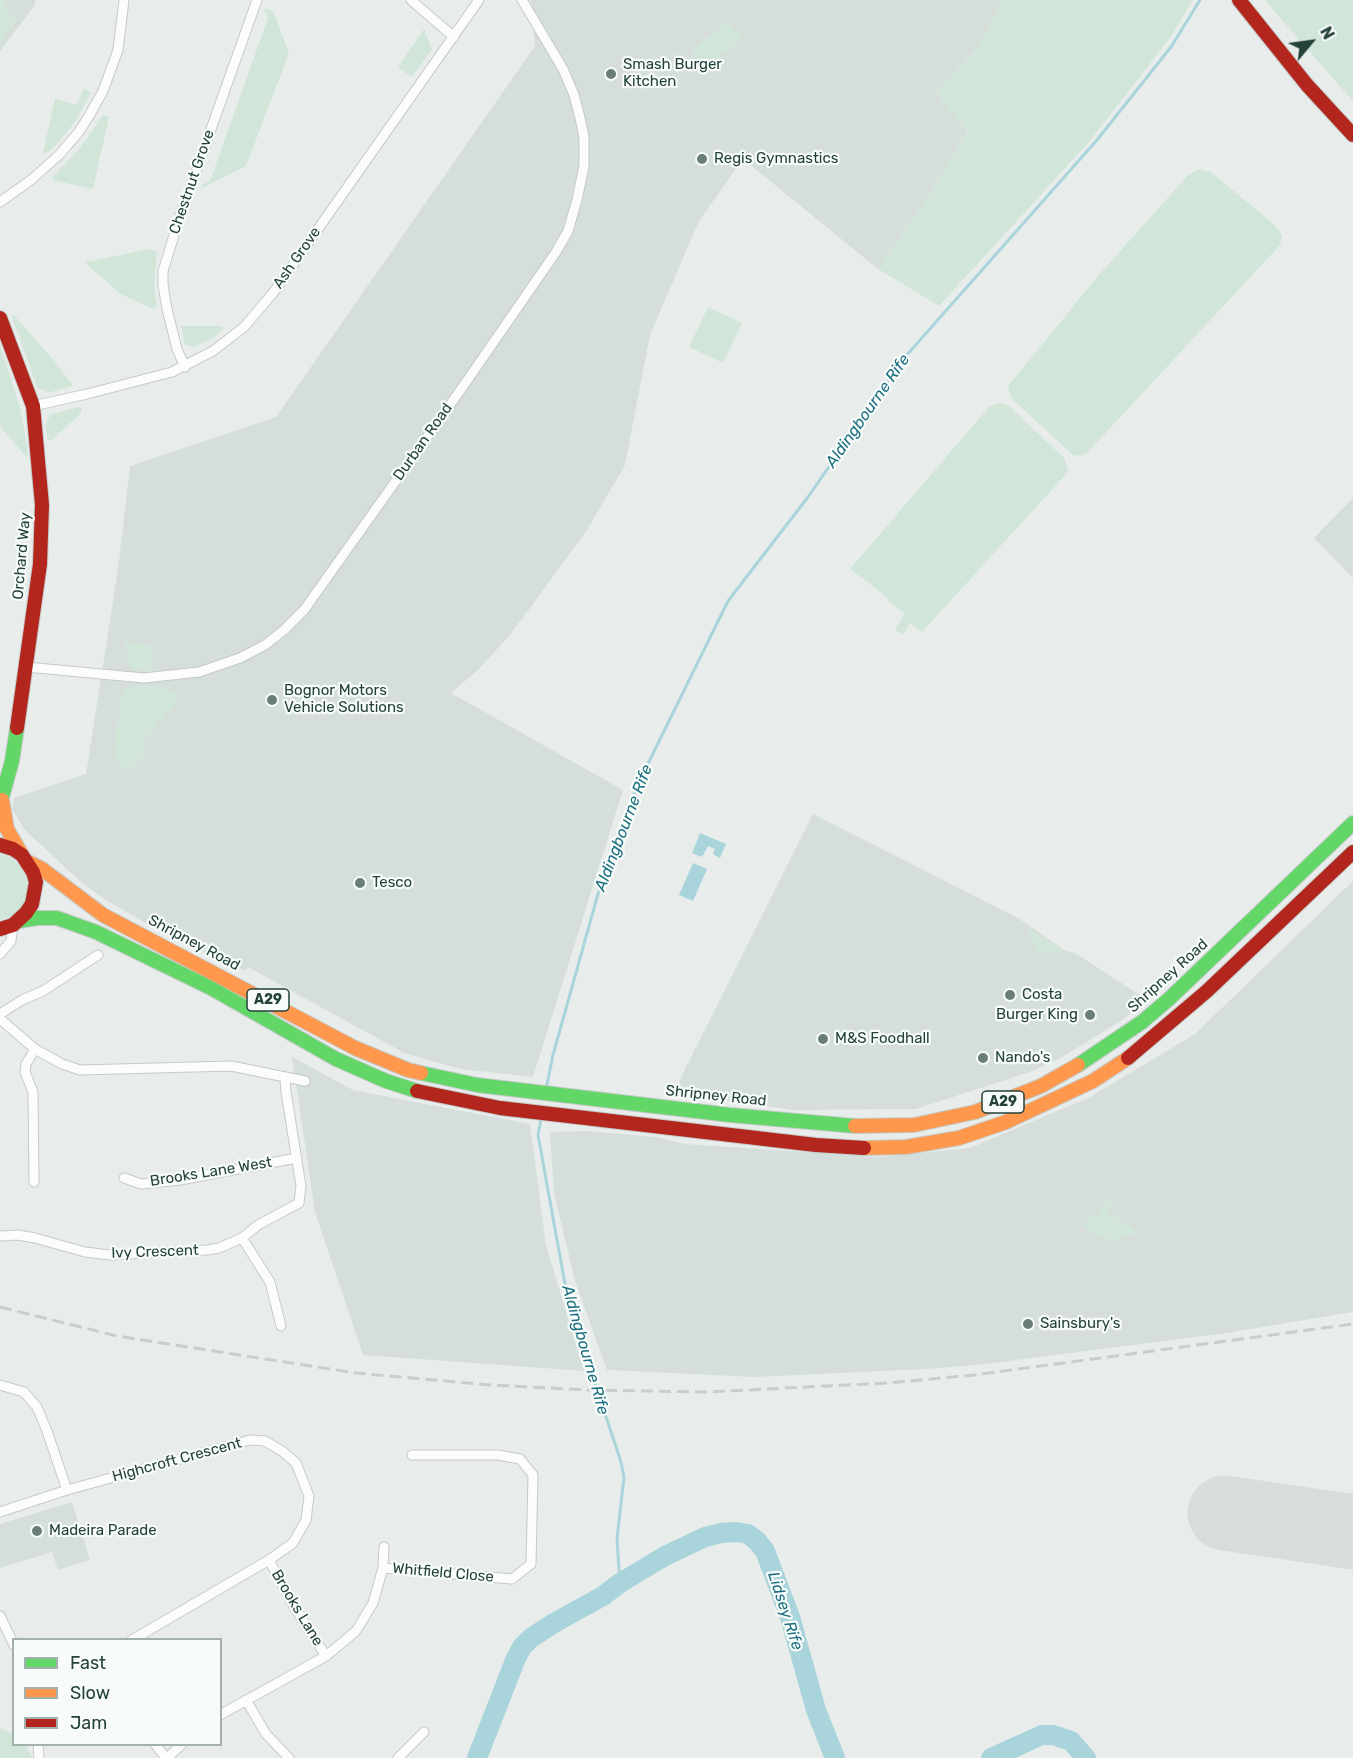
<!DOCTYPE html>
<style>
body{margin:0}
#map{position:relative;width:1353px;height:1758px;overflow:hidden;background:#e8edeb;font-family:Rubik,sans-serif}
canvas{display:block}
.legend{position:absolute;left:12px;top:1638px;width:210px;height:108px;box-sizing:border-box;background:#f7fbf9;border:2px solid #a3b1ad;margin:0;padding:8px 10px;list-style:none;font-size:18px;color:#24423a}
.legend li{display:flex;align-items:center;gap:12px;height:30px}
.legend b{width:30px;border:2px solid #a3b1ad}
.north{position:absolute;left:1281px;top:12px;width:60px;height:60px;-webkit-text-stroke:4px #f7fbf9;paint-order:stroke;rotate:61deg;font-size:16px;font-weight:700;line-height:24px;text-align:center;color:#24423a}
.north::after{content:'';display:block;margin:auto;width:21px;height:27px;background:#24423a;clip-path:polygon(50% 0,100% 100%,50% 72%,0 100%)}
</style>
<div id="map">
<canvas width="1353" height="1758"></canvas>
<ul class="legend">
<li><b style="height:8px;background:#63d668"></b>Fast</li>
<li><b style="height:8px;background:#ff974d"></b>Slow</li>
<li><b style="height:8px;background:#b3261e"></b>Jam</li>
</ul>
<div class="north">N</div>
</div>
<script>
const ctx = document.querySelector('canvas').getContext('2d');
ctx.lineJoin = 'round';
function fill(path, color) { ctx.fillStyle = color; ctx.fill(path, 'evenodd'); }
const poly = rows => new Path2D(rows.map(r => 'M' + r).join(''));
function stroke(path, color, width, dash) { ctx.strokeStyle = color; ctx.lineWidth = width; ctx.lineCap = dash ? 'butt' : 'round'; ctx.setLineDash(dash || []); ctx.stroke(path); }
function write(font, color, halo, rows, align = 'center') {
  ctx.font = font + ' Rubik,sans-serif'; ctx.lineWidth = 4.5; ctx.setLineDash([]); ctx.textBaseline = 'middle'; ctx.strokeStyle = halo; ctx.fillStyle = color; for (const [text, x, y, turn = 0] of rows) {
    ctx.save(); ctx.translate(x, y); ctx.rotate((+turn || 0) * Math.PI / 180); ctx.textAlign = isNaN(turn) ? turn : align; if (halo) ctx.strokeText(text, 0, 0); ctx.fillText(text, 0, 0); ctx.restore();
  }
}
const built = poly([
 [0,0,35,0,35,5,0,51],
 [530,0,1003,0,981,44,936,93,968,131,931,193,878,269,743,159,699,221,650,335,625,465,587,530,530,608,509,636,478,670,451,693,623,790,533,1077,461,1069,404,1053,248,967,245,971,175,940,106,900,83,884,24,829,12,809,14,798,86,774,118,569,130,466,276,417,535,46],
 [1353,498,1353,578,1314,538],
 [813,814,1020,919,1064,950,1075,953,1149,1001,1119,1022,1059,1059,1030,1072,916,1109,792,1110,676,1093,682,1075],
 [1353,881,1353,1312,1227,1333,985,1364,927,1369,754,1377,607,1370,575,1281,554,1193,550,1132,585,1131,656,1137,685,1144,880,1157,970,1148,1090,1097,1195,1034],
 [292,1057,353,1090,530,1124,546,1245,584,1371,363,1355,315,1212],
 [72,1502,90,1560,58,1570,52,1552,0,1568,0,1524]
]);
const green = poly([
 [0,0,7,0,5,7,8,14,17,20,0,43],
 [1003,0,1193,0,1170,38,1089,142,939,306,878,269,931,193,968,131,936,93,981,44],
 [1266,0,1353,0,1353,101,1273,10],
 [264,9,273,11,289,53,246,166,202,188,202,185,210,181,268,18],
 [726,21,742,38,707,68,692,52],
 [424,29,432,49,412,77,398,67],
 [84,89,91,93,75,122,57,144,47,153,43,153,55,98,76,105],
 [103,115,109,117,93,189,52,180,53,176,81,147],
 [1199,169,1211,172,1271,222,1278,229,1282,236,1280,245,1088,452,1081,456,1073,455,1011,398,1008,386,1098,276,1189,174],
 [149,249,157,252,154,285,157,308,153,309,121,294,87,265,86,262],
 [708,307,742,323,723,363,689,347],
 [14,315,55,362,72,384,72,386,48,393,37,387,12,317],
 [181,326,221,326,223,327,223,330,213,338,195,347,186,345,184,342],
 [0,345,20,407,25,434,28,455,26,456,0,427],
 [1001,403,1008,405,1065,459,1068,472,922,632,910,623,903,635,895,630,905,613,887,601,888,598,850,569,990,406],
 [79,407,82,408,81,413,52,440,48,440,45,424,51,414],
 [125,641,153,647,151,672,131,669],
 [133,685,162,688,169,690,178,697,175,705,140,744,147,751,127,772,115,759,114,753,121,696,126,689],
 [0,854,11,858,20,866,26,875,28,886,26,898,21,908,13,916,0,920],
 [1028,927,1042,936,1065,952,1036,953],
 [1107,1197,1112,1200,1107,1212,1134,1229,1134,1233,1130,1236,1115,1240,1100,1237,1094,1235,1082,1225,1087,1219,1097,1215],
 [0,1727,13,1735,14,1744,26,1745,32,1758,0,1758]
]);
const water = poly([
 [700,833,726,844,720,858,713,854,715,849,708,846,702,857,692,853],
 [693,863,707,869,693,901,679,895]
]);
const stream = poly([
 [546,1089,553,1055,598,894,638,784,728,601,808,497,905,357,1097,140,1171,47,1200,0],
 [541,1119,538,1135,569,1306,621,1462,624,1477,617,1539,620,1583]
]);
const river = poly([
 [477,1758,516,1658,522,1647,531,1638,554,1623,603,1596,620,1583,665,1556,705,1537,721,1533,736,1532,748,1534,757,1541,765,1551,790,1617,816,1710,835,1758],
 [991,1758,1042,1735,1053,1735,1071,1741,1086,1758]
]);
const runway = poly([
 [1225,1513,1353,1532]
]);
const street = poly([
 [411,0,454,37],
 [0,202,31,180,59,155,78,133,89,116,103,91,118,50,124,0],
 [185,367,177,349,167,309,163,285,163,271,179,219,257,0],
 [33,406,87,394,172,372,213,351,244,327,273,293,479,0],
 [26,667,144,678,199,672,240,658,265,645,284,630,304,610,464,385,556,252,568,231,577,200,584,166,584,137,580,118,574,95,563,69,522,0],
 [0,954,11,941,13,925],
 [0,1014,22,1000,43,991,98,955],
 [0,1019,35,1049,62,1064,80,1070,231,1066,305,1081],
 [124,1178,141,1184,180,1180,297,1158],
 [34,1182,33,1092,25,1072,26,1064,35,1049],
 [0,1236,18,1235,35,1238,85,1252,110,1255,207,1250,219,1248,242,1238,258,1225,299,1203,301,1186,286,1092,285,1078],
 [242,1238,270,1282,281,1326],
 [0,1385,24,1392,37,1407,47,1431,67,1490],
 [0,1512,67,1490,250,1440,265,1441,282,1451,296,1463,309,1496,306,1520,293,1543,269,1560,132,1640],
 [269,1560,293,1605,326,1656],
 [383,1568,512,1579,531,1564,533,1475,520,1459,498,1455,412,1455],
 [0,1616,14,1645],
 [246,1700,266,1734,289,1758],
 [220,1715,326,1656,356,1631,373,1603,383,1568,384,1547],
 [38,1744,39,1758],
 [155,1744,166,1758],
 [167,1758,182,1744],
 [398,1758,424,1732]
]);
const fast = poly([
 [0,804,12,761,17,728],
 [19,921,37,918,57,918,96,932,211,988,336,1059,386,1081,417,1091],
 [1078,1065,1142,1022,1169,999,1353,823],
 [421,1073,477,1085,730,1115,855,1126]
]);
const slow = poly([
 [2,800,7,829,22,855],
 [28,862,42,869,103,915,355,1048,408,1070,421,1073],
 [855,1126,914,1125,975,1112,1041,1086,1078,1065],
 [864,1148,906,1147,959,1138,1006,1122,1093,1081,1128,1058]
]);
const jam = poly([
 [1239,0,1307,85,1353,135],
 [0,318,33,406,42,505,40,564,17,728],
 [0,845,13,849,22,855,33,872,36,882,32,904,26,913,13,925,0,929],
 [1128,1058,1207,991,1353,852],
 [417,1091,500,1108,816,1145,864,1148]
]);
const rail = poly([
 [0,1307,117,1336,356,1373,490,1385,589,1390,706,1392,888,1383,974,1375,1353,1324]
]);
const markers = [
 [611,74,6,"#697e78"],
 [702,159,6,"#697e78"],
 [272,700,6,"#697e78"],
 [360,883,6,"#697e78"],
 [1010,995,6,"#697e78"],
 [1090,1015,6,"#697e78"],
 [823,1039,6,"#697e78"],
 [983,1058,6,"#697e78"],
 [1028,1324,6,"#697e78"],
 [37,1531,6,"#697e78"]
];
const shields = [
 [268,1000,42],
 [1003,1102,42]
];
const shieldNames = [
 ["A29",268,1000],
 ["A29",1003,1102]
];
const poiNames = [
 ["Smash Burger",623,65],
 ["Kitchen",623,82],
 ["Regis Gymnastics",714,159],
 ["Bognor Motors",284,691],
 ["Vehicle Solutions",284,708],
 ["Tesco",372,883],
 ["Costa",1022,995],
 ["Burger King",1078,1015,"right"],
 ["M&S Foodhall",835,1039],
 ["Nando's",995,1058],
 ["Sainsbury's",1040,1324],
 ["Madeira Parade",49,1531]
];
const streetNames = [
 ["Chestnut Grove",192,182,-71],
 ["Ash Grove",297,258,-55],
 ["Durban Road",423,442,-55],
 ["Orchard Way",22,556,-85],
 ["Shripney Road",194,943,28],
 ["Shripney Road",1168,976,-42],
 ["Shripney Road",716,1096,6],
 ["Brooks Lane West",211,1172,-9],
 ["Ivy Crescent",155,1252,-2],
 ["Highcroft Crescent",177,1460,-15],
 ["Whitfield Close",443,1573,5],
 ["Brooks Lane",297,1608,59]
];
const waterNames = [
 ["Aldingbourne Rife",868,411,-55],
 ["Aldingbourne Rife",624,828,-69],
 ["Aldingbourne Rife",585,1350,74],
 ["Lidsey Rife",785,1611,72]
];
fill(built, '#d6dedb');
fill(green, '#d1e6d8');
fill(water, '#a9d4db');
stroke(stream, '#a9d4db', 3);
stroke(river, '#a9d4db', 20);
stroke(runway, '#d8dddc', 75);
stroke(street, '#c5cac8', 11);
stroke(fast, '#c3cbc8', 16);
stroke(slow, '#c3cbc8', 16);
stroke(jam, '#c3cbc8', 16);
stroke(street, '#fcfcfc', 9);
stroke(fast, '#63d668', 14);
stroke(slow, '#ff974d', 14);
stroke(jam, '#b3261e', 14);
stroke(rail, '#c9cdcc', 3, [12, 6]);
for (const [x, y, r, color] of markers) { const dot = new Path2D(); dot.arc(x, y, r, 0, 2 * Math.PI); ctx.fillStyle = color; ctx.fill(dot); stroke(dot, '#f7fbf9', 2); }
for (const [x, y, w] of shields) { const box = new Path2D(); box.roundRect(x - w / 2, y - 11, w, 22, 4.5); ctx.fillStyle = '#f7fbf9'; ctx.fill(box); stroke(box, '#24423a', 1.5); }
write('bold 14px', '#24423a', null, shieldNames);
write('15px', '#24423a', '#f7fbf9', poiNames, 'left');
write('15px', '#24423a', '#f7fbf9', streetNames);
write('italic 16px', '#1c6f80', '#f7fbf9', waterNames);
</script>
